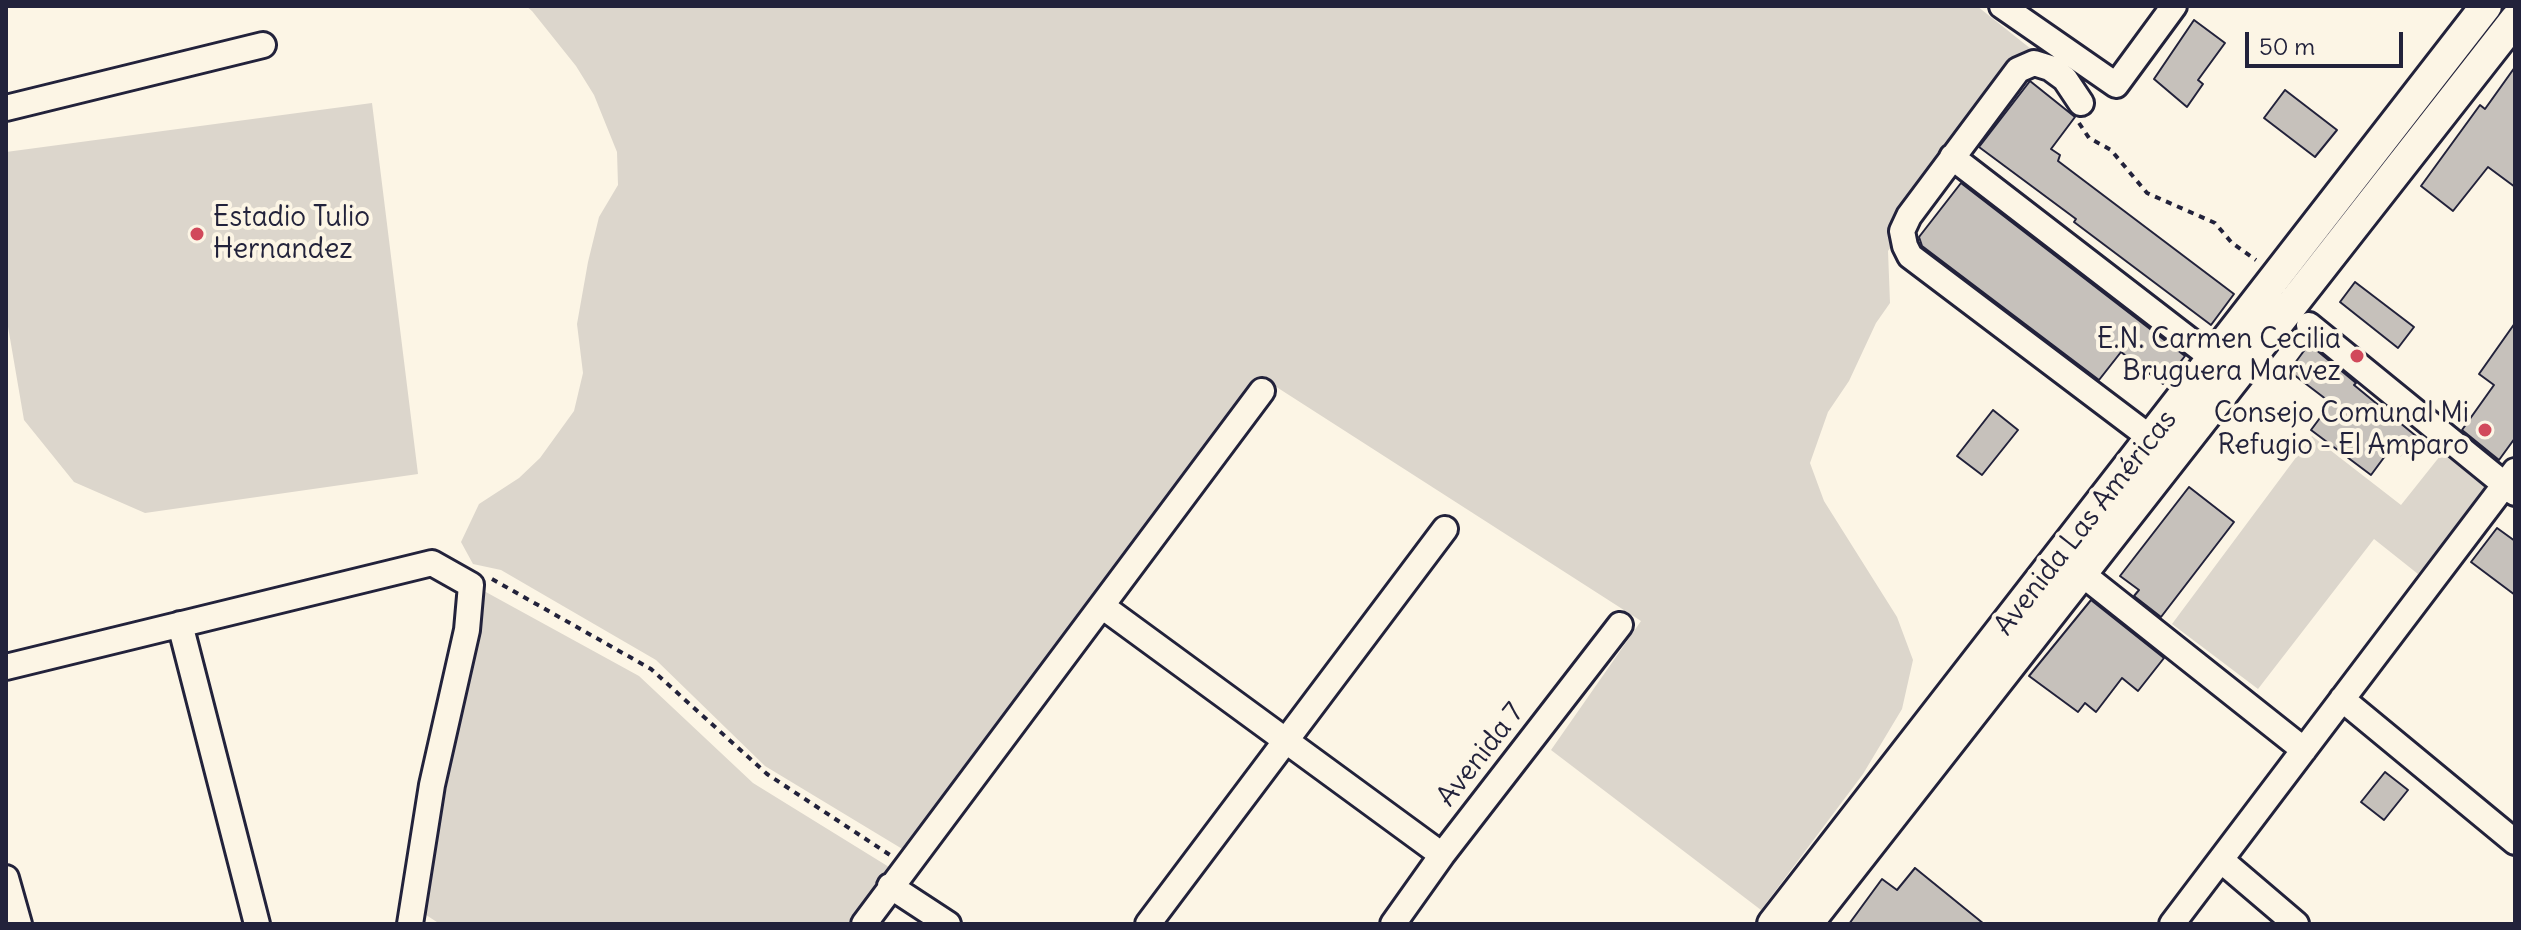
<!DOCTYPE html>
<meta charset="utf-8">
<style>
body{margin:0}
#map{position:relative;width:2521px;height:930px;overflow:hidden;background:#fcf5e5;font-family:Delius,sans-serif}
canvas{display:block}
.frame{position:absolute;inset:0;border:8px solid #22223b;pointer-events:none}
.scale{position:absolute;left:2245px;top:32px;width:158px;height:36px;box-sizing:border-box;border:4px solid #22223b;border-top:0;padding-left:10px;font-size:24px;line-height:28px;white-space:nowrap;color:#22223b;-webkit-text-stroke:6px #fcf5e5;paint-order:stroke}
</style>
<div id="map">
<canvas width="2521" height="930"></canvas>
<div class="frame"></div>
<div class="scale">50 m</div>
</div>
<script>
const ctx = document.querySelector('canvas').getContext('2d');
ctx.lineJoin = 'round';
function fill(path, color) { ctx.fillStyle = color; ctx.fill(path, 'evenodd'); }
const poly = rows => new Path2D(rows.map(r => 'M' + r).join(''));
function stroke(path, color, width, dash) { ctx.strokeStyle = color; ctx.lineWidth = width; ctx.lineCap = dash ? 'butt' : 'round'; ctx.setLineDash(dash || []); ctx.stroke(path); }
function write(font, color, halo, rows, align = 'center') {
  ctx.font = font + ' Delius,sans-serif'; ctx.lineWidth = 8; ctx.setLineDash([]); ctx.textBaseline = 'middle'; ctx.strokeStyle = halo; ctx.fillStyle = color; for (const [text, x, y, turn = 0] of rows) {
    ctx.save(); ctx.translate(x, y); ctx.rotate((+turn || 0) * Math.PI / 180); ctx.textAlign = isNaN(turn) ? turn : align; if (halo) ctx.strokeText(text, 0, 0); ctx.fillText(text, 0, 0); ctx.restore();
  }
}
const green = poly([
 [526,6,1977,6,2031,49,1888,251,1890,303,1876,323,1849,381,1828,412,1810,463,1824,501,1897,617,1913,660,1902,709,1863,774,1761,910,1551,750,1641,621,1264,379,904,850,765,766,656,660,501,570,473,564,461,542,479,504,519,478,540,458,574,411,583,373,577,324,588,262,599,217,618,185,617,152,594,95,576,66,532,11],
 [372,103,418,474,145,513,74,482,24,420,6,315,6,152],
 [2312,436,2401,505,2444,451,2490,487,2418,574,2374,539,2258,689,2172,624],
 [484,591,639,676,753,783,889,867,848,924,440,924,423,913]
]);
const building = poly([
 [2194,20,2225,43,2198,80,2203,84,2187,107,2154,79,2194,20],
 [2515,67,2515,187,2488,167,2453,211,2421,186,2480,105,2485,109,2515,67],
 [2030,81,2075,117,2051,149,2060,155,2058,161,2234,294,2211,325,2074,222,2076,219,1979,147,2030,81],
 [2285,90,2337,130,2315,157,2264,118,2285,90],
 [1961,183,2185,356,2163,384,2121,352,2099,380,1922,246,1919,237,1961,183],
 [2355,282,2414,327,2398,348,2340,302,2355,282],
 [2515,323,2515,438,2499,460,2462,430,2494,385,2479,374,2515,323],
 [2309,344,2356,383,2354,385,2416,436,2400,456,2391,448,2371,475,2311,430,2331,403,2289,371,2309,344],
 [1993,410,2018,430,1982,475,1957,456,1993,410],
 [2189,487,2234,522,2161,617,2134,596,2139,590,2120,576,2189,487],
 [2497,528,2515,541,2515,595,2471,562,2497,528],
 [2091,600,2164,658,2138,691,2122,678,2096,712,2085,703,2078,712,2029,676,2091,600],
 [2385,772,2408,790,2384,820,2361,802,2385,772],
 [1915,868,1984,924,1849,924,1882,879,1897,890,1915,868]
]);
const path = poly([
 [2079,123,2089,138,2111,150,2147,193,2215,223,2232,243,2256,260],
 [492,579,651,669,767,774,890,855]
]);
const minor = poly([
 [2002,6,2116,85,2174,6],
 [2081,103,2065,79,2050,68,2034,63,2018,70,1909,216,1902,231,1905,246,1910,256,2152,439],
 [6,108,263,45],
 [1952,157,2214,359],
 [2309,325,2515,493],
 [2081,573,2304,750],
 [1102,606,1442,855],
 [180,624,257,924],
 [6,667,432,563,471,585,467,630,432,785,410,924],
 [2342,699,2515,842],
 [2221,860,2296,924],
 [6,878,19,924],
 [890,886,948,924],
 [864,924,1262,391],
 [1148,924,1445,529],
 [1393,924,1442,855,1620,625],
 [2172,924,2515,471]
]);
const major = poly([
 [1773,924,2486,6],
 [1807,924,2515,20]
]);
const markers = [
 [197,234,8,"#d1495b"],
 [2357,356,8,"#d1495b"],
 [2485,430,8,"#d1495b"]
];
const poiNames = [
 ["Estadio Tulio",213,218,"left"],
 ["Hernandez",213,250,"left"],
 ["E.N. Carmen Cecilia",2341,340],
 ["Bruguera Marvez",2341,372],
 ["Consejo Comunal Mi",2469,414],
 ["Refugio - El Amparo",2469,446]
];
const streetNames = [
 ["Avenida Las Américas",2086,523,-52],
 ["Avenida 7",1481,755,-52]
];
fill(green, '#dcd6cc');
fill(building, '#c6c1bb');
stroke(building, '#22223b', 2);
stroke(minor, '#22223b', 30);
stroke(major, '#22223b', 36);
stroke(path, '#22223b', 4, [6, 6]);
stroke(minor, '#fcf5e5', 24);
stroke(major, '#fcf5e5', 30);
for (const [x, y, r, color] of markers) { const dot = new Path2D(); dot.arc(x, y, r, 0, 2 * Math.PI); ctx.fillStyle = color; ctx.fill(dot); stroke(dot, '#fcf5e5', 3); }
write('28px', '#22223b', '#fcf5e5', poiNames, 'right');
write('28px', '#22223b', '#fcf5e5', streetNames);
</script>
